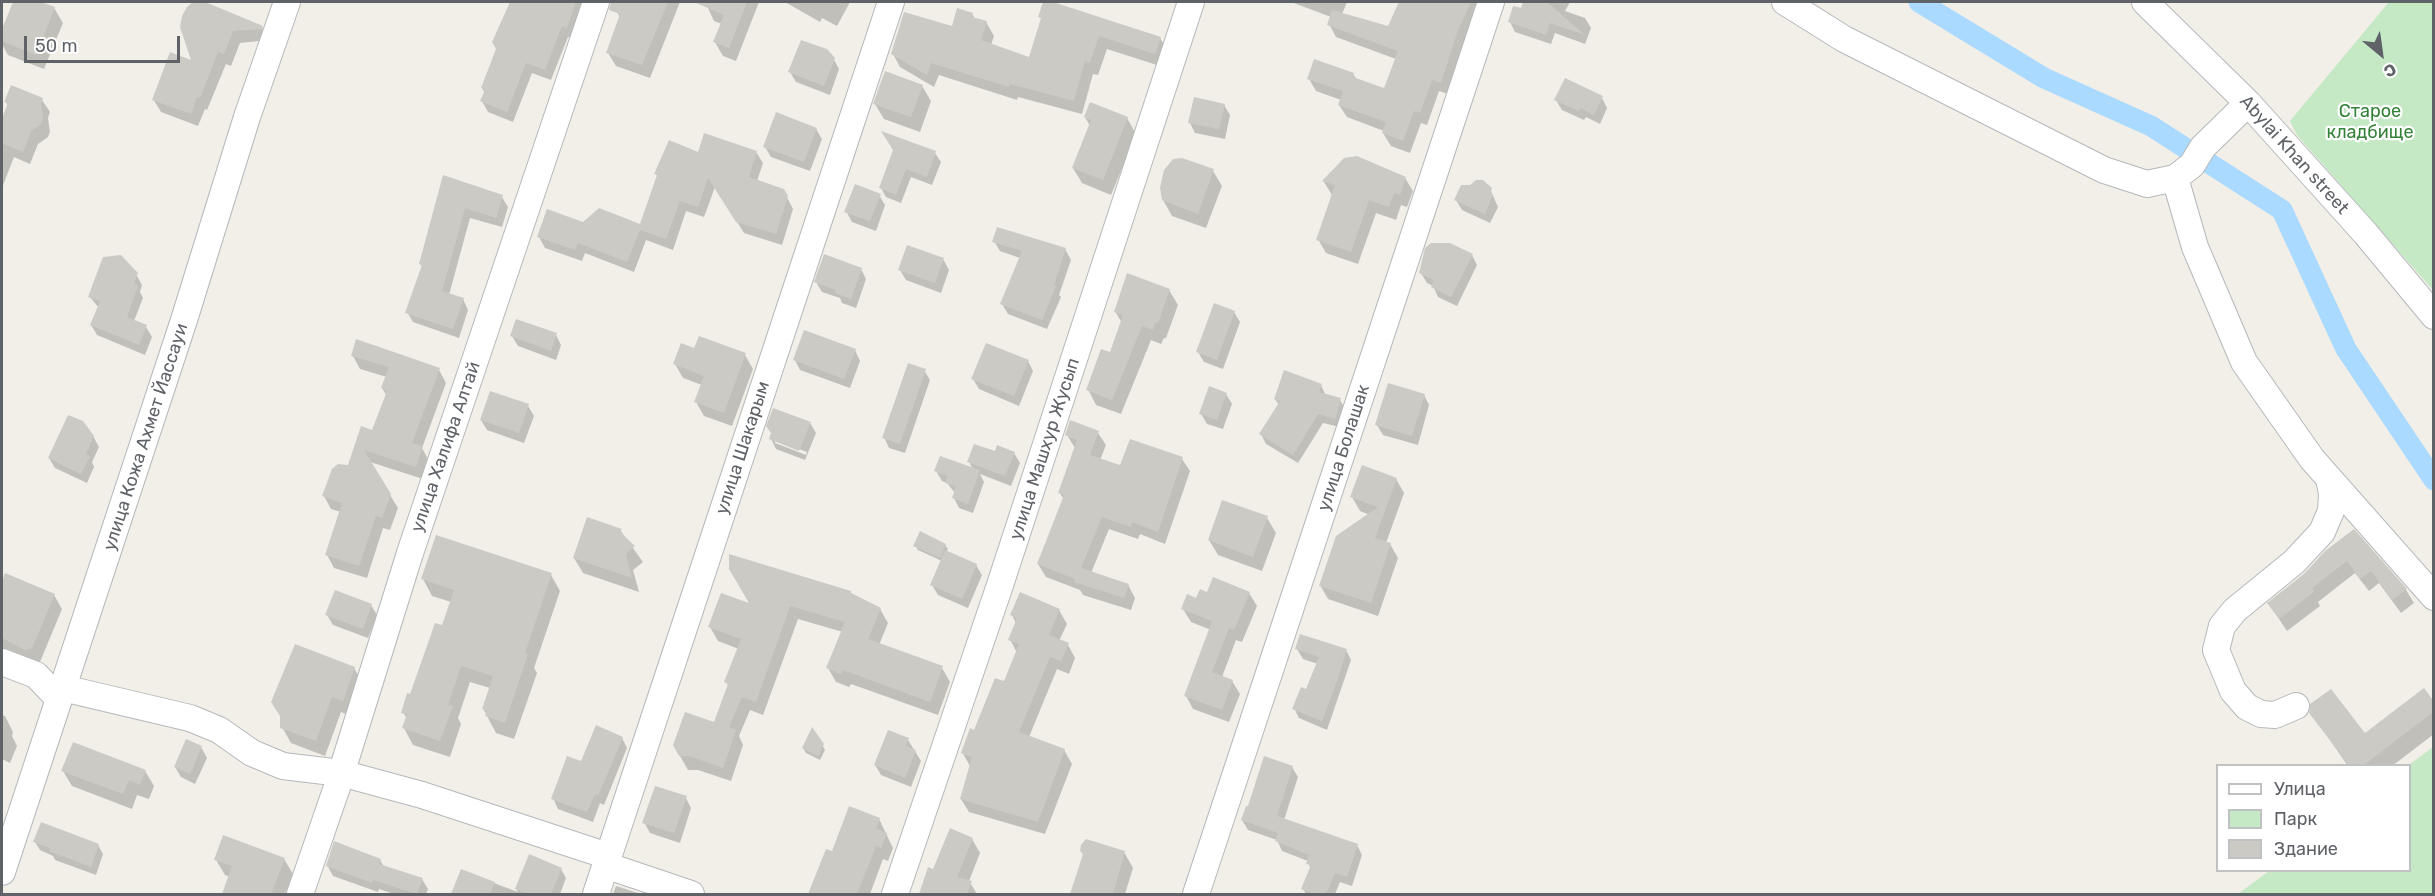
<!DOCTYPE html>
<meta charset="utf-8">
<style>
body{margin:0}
#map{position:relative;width:2435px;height:896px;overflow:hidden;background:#f1efe8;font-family:Rubik,sans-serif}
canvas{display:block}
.frame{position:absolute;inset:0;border:3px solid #5f6368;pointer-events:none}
.legend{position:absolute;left:2216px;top:764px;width:195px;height:108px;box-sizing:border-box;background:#fff;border:2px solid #bfc1c3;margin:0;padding:8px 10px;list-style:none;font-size:18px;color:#5f6368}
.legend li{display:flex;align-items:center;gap:12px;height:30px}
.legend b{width:30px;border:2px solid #bfc1c3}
.north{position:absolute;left:2351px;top:24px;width:60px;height:60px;-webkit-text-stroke:4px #fff;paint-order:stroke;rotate:151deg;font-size:16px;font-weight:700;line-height:24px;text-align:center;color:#5f6368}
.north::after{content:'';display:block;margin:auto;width:21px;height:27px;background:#5f6368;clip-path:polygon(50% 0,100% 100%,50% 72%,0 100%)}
.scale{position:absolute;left:24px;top:36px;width:156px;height:27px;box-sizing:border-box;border:3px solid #5f6368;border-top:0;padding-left:8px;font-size:18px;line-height:21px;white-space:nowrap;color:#5f6368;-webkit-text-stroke:4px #fff;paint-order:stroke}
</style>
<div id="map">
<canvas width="2435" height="896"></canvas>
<div class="frame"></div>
<ul class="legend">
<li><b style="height:8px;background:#fff"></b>Улица</li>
<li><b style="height:16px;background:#c5e8c5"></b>Парк</li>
<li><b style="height:16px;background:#cccac5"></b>Здание</li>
</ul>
<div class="north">С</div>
<div class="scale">50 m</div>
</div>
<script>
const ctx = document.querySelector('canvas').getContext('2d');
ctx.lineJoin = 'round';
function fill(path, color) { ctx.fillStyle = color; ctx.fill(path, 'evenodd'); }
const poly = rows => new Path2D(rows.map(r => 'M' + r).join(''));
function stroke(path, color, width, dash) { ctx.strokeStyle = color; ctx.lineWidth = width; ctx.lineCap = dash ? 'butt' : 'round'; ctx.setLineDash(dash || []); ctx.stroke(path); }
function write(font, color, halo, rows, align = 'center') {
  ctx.font = font + ' Rubik,sans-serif'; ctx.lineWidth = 4.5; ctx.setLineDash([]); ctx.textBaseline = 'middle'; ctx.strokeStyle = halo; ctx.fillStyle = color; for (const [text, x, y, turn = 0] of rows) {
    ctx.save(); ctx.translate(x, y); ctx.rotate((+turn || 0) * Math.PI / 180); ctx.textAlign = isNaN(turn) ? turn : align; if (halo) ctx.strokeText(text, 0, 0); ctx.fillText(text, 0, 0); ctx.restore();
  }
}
const green = poly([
 [2389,2,2433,2,2433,290,2297,135,2290,121],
 [2433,747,2433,894,2238,894,2269,871,2410,870,2409,765]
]);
const shadow = poly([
 [14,2,37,2,54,8,63,23,44,69,8,55,2,44,2,33],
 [201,2,262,28,269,40,240,43,231,66,226,64,207,110,205,109,198,126,161,112,153,99,193,62,194,3],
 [511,2,586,2,573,38,568,37,551,80,532,73,513,122,488,112,482,101,485,93,482,88,498,49,494,42],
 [621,2,680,2,650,78,616,66,608,53,620,17,617,12],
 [695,2,759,2,736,61,723,56,715,42,722,24,714,21,707,6],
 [785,2,850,2,837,26,822,18,820,22],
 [1045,2,1160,38,1168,51,1163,67,1107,49,1098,75,1093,74,1082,114,1018,97,1017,100,939,75,934,87,900,67,893,54,953,28,972,14,975,19,986,22,994,36,991,45,1030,59,1042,20,1040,17],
 [1291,2,1347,2,1342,14,1389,28,1401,2,1476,2,1480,8,1448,94,1439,91,1427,125,1421,123,1410,153,1391,146,1383,133,1384,131,1347,117,1339,105,1341,100,1316,91,1309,79,1353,74,1357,80,1385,90,1396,59,1336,37,1329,24,1331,17],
 [1530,2,1570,2,1565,11,1585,18,1591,28,1585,44,1555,33,1551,44,1515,32,1510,22,1529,6],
 [833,58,839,69,830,95,796,82,790,72],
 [922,86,931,101,920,132,884,119,875,104],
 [1602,98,1607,108,1600,124,1586,117,1584,120,1562,110,1556,100],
 [42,100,50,112,48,118,50,132,48,137,38,144,30,164,14,157,2,188,2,122,8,106,6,102],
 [1224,105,1230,115,1225,139,1195,133,1190,123],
 [1085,117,1127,118,1136,134,1111,195,1082,183,1073,168,1090,126],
 [816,129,822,139,810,171,771,157,765,147],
 [894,150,935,153,941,162,932,185,911,177,901,203,886,197,881,188],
 [756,152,763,163,757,181,783,190,793,209,782,245,744,233,715,187,704,217,686,211,673,250,646,240,634,272,585,253,582,261,545,248,539,237,584,224,641,226,658,177,656,174,699,154],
 [1213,171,1222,186,1206,228,1172,216,1163,200],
 [444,177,502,197,508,207,502,227,470,218,449,295,463,299,468,310,459,338,413,322,407,312,422,267,421,264],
 [1405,178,1413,191,1407,207,1401,205,1396,220,1376,213,1358,264,1326,253,1318,239,1332,195,1324,182],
 [1490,189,1498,207,1490,223,1462,210,1456,200],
 [879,195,885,205,876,231,852,222,846,211],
 [994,241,1065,249,1071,260,1059,295,1061,297,1047,329,1008,314,1002,304,1020,258,1000,251],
 [1472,255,1477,265,1457,306,1438,297,1433,286,1427,283,1421,273],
 [943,259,949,270,941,293,906,280,900,270],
 [861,269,866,279,856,308,842,303,840,298,822,292,816,282],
 [136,274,142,285,140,292,143,298,134,321,146,327,152,337,145,355,97,335,91,325,99,308,90,297],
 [1169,290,1178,305,1166,338,1164,338,1161,344,1151,340,1121,414,1096,405,1088,389,1111,354,1122,323,1115,311],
 [1234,312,1240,322,1223,369,1204,362,1198,352],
 [556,335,561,345,556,360,518,346,512,336],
 [695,350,745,355,753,369,732,426,704,416,696,402,702,385,683,378,675,364],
 [855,350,860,361,850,388,800,370,795,360],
 [353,356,439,370,446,383,422,448,429,461,423,479,370,462,398,508,390,530,383,528,367,578,334,568,327,555,341,512,331,509,324,496,349,466,373,432,387,396,382,388,387,377,360,369],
 [1028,361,1033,371,1019,406,979,389,973,379],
 [924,370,930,380,905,453,889,448,884,437],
 [1321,385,1326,396,1340,400,1345,409,1340,427,1323,423,1298,463,1266,444,1261,434,1279,405,1275,399],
 [1226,394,1232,404,1223,429,1207,424,1201,414],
 [1424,395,1429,405,1418,445,1383,435,1377,425],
 [528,406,534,416,524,443,487,430,481,420],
 [810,423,816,433,805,460,776,449,771,439],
 [775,440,807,452,806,455,775,443],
 [1098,433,1106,445,1100,460,1121,467,1182,459,1190,471,1165,544,1140,534,1138,539,1109,529,1091,573,1128,585,1135,598,1131,610,1083,595,1080,590,1046,577,1038,564,1064,500,1060,493,1075,448,1067,435],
 [93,436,99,447,92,462,94,467,87,483,55,468,49,458],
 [996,453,1014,453,1020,463,1011,486,980,474,984,482,973,513,959,508,954,498,955,493,947,483,942,481,936,471,973,469,969,462],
 [1396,479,1404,493,1386,543,1390,544,1398,558,1378,616,1328,599,1320,585,1370,515,1360,511,1352,497],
 [1267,518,1276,533,1262,571,1218,555,1209,540],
 [620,530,643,562,633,570,639,592,583,573,574,558],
 [2354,531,2406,590,2414,603,2401,613,2379,583,2369,591,2355,573,2318,602,2320,606,2287,631,2269,604],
 [915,545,945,545,948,549,946,552,976,565,982,575,968,608,938,595,932,585,942,561,918,550],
 [6,575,54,595,62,609,40,662,34,664,2,648,2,586],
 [551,575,560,591,534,668,537,673,514,739,496,733,487,716,483,708,490,688,470,682,458,718,461,724,450,757,413,745,404,728,407,719,403,712,443,627,451,602,432,596,423,579],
 [850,592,853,596,880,609,888,623,879,645,942,668,950,682,938,715,851,684,849,687,836,682,828,668,843,632,798,619,763,715,750,710,739,736,743,745,731,781,698,770,688,770,680,756,715,724,729,687,726,682,739,649,718,641,710,627,752,606],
 [1249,593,1257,606,1242,642,1236,640,1222,677,1232,681,1240,694,1229,722,1193,709,1186,696,1211,630,1191,622,1183,609,1208,594],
 [1020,594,1059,610,1067,624,1059,641,1068,645,1075,658,1069,674,1057,669,1029,737,1064,750,1072,764,1045,834,969,812,961,799,970,766,962,752,1004,683,1017,653,1010,639,1016,623,1012,615],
 [371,605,377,615,368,638,333,625,327,615],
 [1297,649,1346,650,1351,660,1327,730,1299,718,1294,708,1307,691,1318,664,1303,659],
 [354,668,363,684,351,716,341,712,325,756,291,743,282,727],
 [2424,690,2434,702,2434,734,2392,766,2348,766,2311,713,2365,735],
 [2,715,5,716,13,732,12,736,17,746,10,763,2,759],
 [622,738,627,748,604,805,600,803,593,822,558,809,553,798,582,763],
 [908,740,921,761,911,787,881,775,875,765],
 [822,745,825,750,820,760,806,753,803,748],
 [201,747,207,758,195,784,181,777,175,767],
 [1292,767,1298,777,1284,820,1357,845,1362,855,1352,886,1340,882,1335,894,1306,894,1303,889,1311,870,1308,861,1282,851,1277,840,1248,830,1242,820],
 [63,771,145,771,154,786,149,799,137,795,132,809,72,786],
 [686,798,691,808,680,843,650,833,644,822],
 [879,819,893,848,888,861,883,859,870,894,809,894,826,851,832,853],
 [972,839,980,853,969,881,977,894,920,894,929,869,934,870],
 [35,842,98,845,103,854,96,875,55,860,53,856,40,850],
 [1124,852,1133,868,1125,894,1072,894,1084,855],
 [284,859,293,874,285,894,223,894,230,877,225,875,216,860],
 [380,860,384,867,422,879,428,889,426,894,394,894,379,889,378,892,333,876,327,865],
 [561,869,566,878,560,894,453,894,461,871,518,892,516,889],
 [616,886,641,894,613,894]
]);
const canal = poly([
 [1919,2,2044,78,2151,126,2282,210,2346,349,2434,480]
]);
const building = poly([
 [13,2,41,2,55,7,36,55,2,41,2,29],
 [193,2,205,2,263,26,262,29,233,31,224,54,218,52,200,98,197,97,191,114,152,100,170,52,191,60,180,27,182,16,187,7],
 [510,2,576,2,567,28,562,26,545,70,526,63,507,112,480,101,485,90,481,88,496,49,492,42],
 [611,2,668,2,642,65,606,53,620,14,609,10],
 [694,2,747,2,729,48,713,42,724,15],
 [1043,2,1053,2,1161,37,1155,54,1099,36,1090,63,1085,61,1074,101,1010,84,1009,87,931,63,927,75,891,54,904,12,952,26,957,8,973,13,972,17,987,21,981,40,1029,57,1041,18,1038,17],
 [1399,2,1471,2,1458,30,1441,83,1432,80,1420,113,1414,111,1403,141,1382,133,1386,122,1338,105,1343,91,1307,79,1314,59,1354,73,1353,77,1384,88,1398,51,1327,25,1332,10,1388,26],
 [1523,2,1547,2,1585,35,1550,23,1546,35,1508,22,1513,6,1521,8],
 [801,40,827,49,835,58,824,86,788,72],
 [885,71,923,85,911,117,873,104],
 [1565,78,1603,96,1594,115,1580,108,1579,111,1554,100],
 [11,85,43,98,41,104,43,119,41,124,31,131,23,152,2,143,2,118,8,103,4,102],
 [1194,97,1225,104,1219,129,1188,123],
 [1090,102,1128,117,1103,180,1072,168,1091,120,1084,117],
 [776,112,817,128,804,162,763,147],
 [881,131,936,151,927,177,906,169,896,195,879,188,893,150],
 [704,133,757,151,749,177,784,189,788,196,776,234,736,222,708,178,698,207,680,201,666,239,640,230,627,262,578,243,575,250,537,237,547,209,583,222,599,208,640,224,657,175,654,174,669,140,698,152],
 [1357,156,1406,177,1400,195,1394,193,1389,207,1369,200,1351,252,1316,240,1335,185,1322,181,1344,158],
 [1182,158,1214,169,1198,214,1162,200,1160,188,1164,170,1173,159],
 [443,175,503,195,496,218,465,208,442,291,464,298,453,329,405,313,422,265,419,264],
 [1476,180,1483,180,1492,188,1491,193,1493,195,1485,214,1454,200,1461,185,1470,185],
 [855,184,881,194,870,221,844,212],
 [997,227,1066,248,1054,285,1056,286,1042,320,1000,304,1022,251,992,242],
 [1431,243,1450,243,1473,254,1451,297,1431,287,1434,280,1419,273,1425,248],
 [907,245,944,258,935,283,898,270],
 [824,254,862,268,851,299,835,293,836,290,814,282],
 [121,255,138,273,134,283,138,286,127,317,147,325,139,345,90,325,100,301,88,297,103,257],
 [1127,273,1170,289,1158,323,1155,323,1153,330,1142,326,1112,400,1086,390,1101,349,1110,352,1123,315,1114,312],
 [1214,303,1235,311,1217,360,1196,352],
 [516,319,557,333,551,351,510,336],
 [804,330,856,349,844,379,793,360],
 [699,336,746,353,724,413,694,402,704,376,673,364,681,343,694,348],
 [356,339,440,368,412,443,423,446,416,467,364,450,391,494,382,518,376,516,359,566,325,555,342,503,322,496,332,469,338,464,348,465,361,426,372,430,387,391,381,388,389,367,351,356],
 [986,343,1029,360,1014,396,971,379],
 [908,363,926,369,900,444,882,438],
 [1284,370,1322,384,1319,392,1341,398,1335,419,1318,414,1293,455,1259,434,1280,401,1274,399],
 [1388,383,1425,394,1412,436,1375,425],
 [1209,386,1227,393,1217,420,1199,414],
 [490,391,529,404,519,433,480,420],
 [773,408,811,422,799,451,769,439,771,433,766,426],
 [68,415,83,421,94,436,86,454,90,456,81,474,48,458],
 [1070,420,1099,431,1090,455,1120,465,1130,439,1183,457,1158,532,1132,522,1131,527,1102,517,1081,568,1129,584,1124,598,1074,582,1075,579,1037,564,1064,495,1058,493,1077,440,1065,435],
 [974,444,995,451,997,445,1015,452,1005,476,967,462],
 [940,456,980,470,968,504,952,498,956,486,945,483,948,476,934,471],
 [1362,465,1397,478,1375,538,1391,543,1371,603,1319,586,1336,536,1378,507,1350,497],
 [1222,500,1268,516,1253,557,1208,540],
 [587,517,622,529,620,532,635,546,626,554,632,578,573,558],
 [2354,529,2407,589,2392,600,2371,571,2360,579,2347,561,2312,588,2314,592,2279,619,2267,603,2304,574,2325,551],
 [920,531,946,544,940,558,913,546],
 [436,535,552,573,525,653,528,654,505,723,485,716,487,711,482,709,493,676,461,666,448,705,453,706,440,741,402,728,407,714,401,713,407,693,410,694,435,623,442,625,454,590,421,579],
 [945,550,977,564,962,599,930,585],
 [729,554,851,591,851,593,881,608,868,639,943,666,930,702,843,670,841,674,826,668,845,622,790,606,756,702,742,697,729,727,736,730,723,768,689,756,679,756,673,745,685,712,714,722,728,684,724,682,741,639,708,627,721,593,749,603,729,569],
 [5,573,55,594,32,648,25,650,2,638,2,582],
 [1213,577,1250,592,1234,630,1229,628,1212,672,1233,680,1222,710,1184,696,1212,621,1181,609,1187,594,1196,598,1200,589,1207,592],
 [335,590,372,604,363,629,325,615],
 [1020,592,1060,609,1049,635,1069,643,1061,661,1050,657,1019,732,1065,749,1038,822,960,799,972,757,961,753,970,728,974,730,995,678,1004,681,1019,644,1008,640,1017,618,1010,615],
 [1300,634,1347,649,1337,681,1322,721,1292,709,1301,687,1306,689,1319,657,1295,649],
 [295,644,355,667,343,701,332,697,316,741,280,728,280,716,271,702],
 [2424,688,2433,700,2433,712,2364,765,2349,765,2309,713,2310,704,2331,689,2365,733],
 [596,725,623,737,598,796,595,794,587,812,551,799,567,756,581,761],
 [812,727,824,744,818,756,802,748],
 [888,730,909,738,906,746,916,750,905,778,874,765],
 [186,739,202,746,190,774,174,767],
 [73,742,146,770,140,785,129,780,123,794,61,771],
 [1264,756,1293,766,1277,816,1358,844,1347,877,1335,873,1326,894,1314,894,1301,889,1311,865,1306,864,1309,855,1275,841,1278,833,1241,820,1246,806,1248,806],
 [655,786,687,796,674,833,642,823],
 [849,806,880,818,876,829,887,833,881,848,876,846,857,894,808,894,826,849,832,851],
 [41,822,99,844,91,867,49,851,50,848,33,842],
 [950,828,973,838,957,877,972,881,967,894,919,894,928,867,933,869],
 [223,835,285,858,271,894,222,894,232,866,214,860],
 [1086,839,1125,851,1113,894,1070,894,1083,854,1080,851,1081,845],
 [334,841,381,859,379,864,423,878,417,894,373,880,372,883,326,866],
 [529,854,562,868,551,894,529,894,515,889],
 [461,869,495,882,490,894,451,894]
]);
const minor = poly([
 [1785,2,1844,39,2104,170,2147,184,2175,178,2192,165,2203,147,2248,103],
 [2145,2,2248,103,2366,234,2434,316],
 [2175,178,2195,247,2244,362,2312,459,2434,597],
 [2,662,36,675,59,699],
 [63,688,190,718,219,730,252,753,283,766,341,773,422,795,608,856],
 [2296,706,2275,715,2261,714,2247,707,2233,691,2216,650,2222,626,2235,610,2294,562,2322,532,2331,511,2332,494,2329,478],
 [605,865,691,894],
 [2,872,184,320,247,117,287,2],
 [300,894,337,787,410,553,596,2],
 [596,894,891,2],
 [895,894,999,588,1191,2],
 [1196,894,1491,2]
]);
const parkNames = [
 ["Старое",2370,112],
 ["кладбище",2370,133]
];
const streetNames = [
 ["Abylai Khan street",2294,155,48],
 ["улица Кожа Ахмет Йассауи",146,437,-72],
 ["улица Халифа Алтай",446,447,-71],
 ["улица Шакарым",743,448,-72],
 ["улица Болашак",1344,448,-72],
 ["улица Машхур Жусып",1045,449,-72]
];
fill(green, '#c5e8c5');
fill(shadow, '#0003');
stroke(canal, '#aadaff', 21);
fill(building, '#cccac5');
stroke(minor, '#b5b8bc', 28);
stroke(minor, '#fff', 26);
write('18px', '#348238', '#fff', parkNames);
write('18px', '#5f6368', '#fff', streetNames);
</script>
